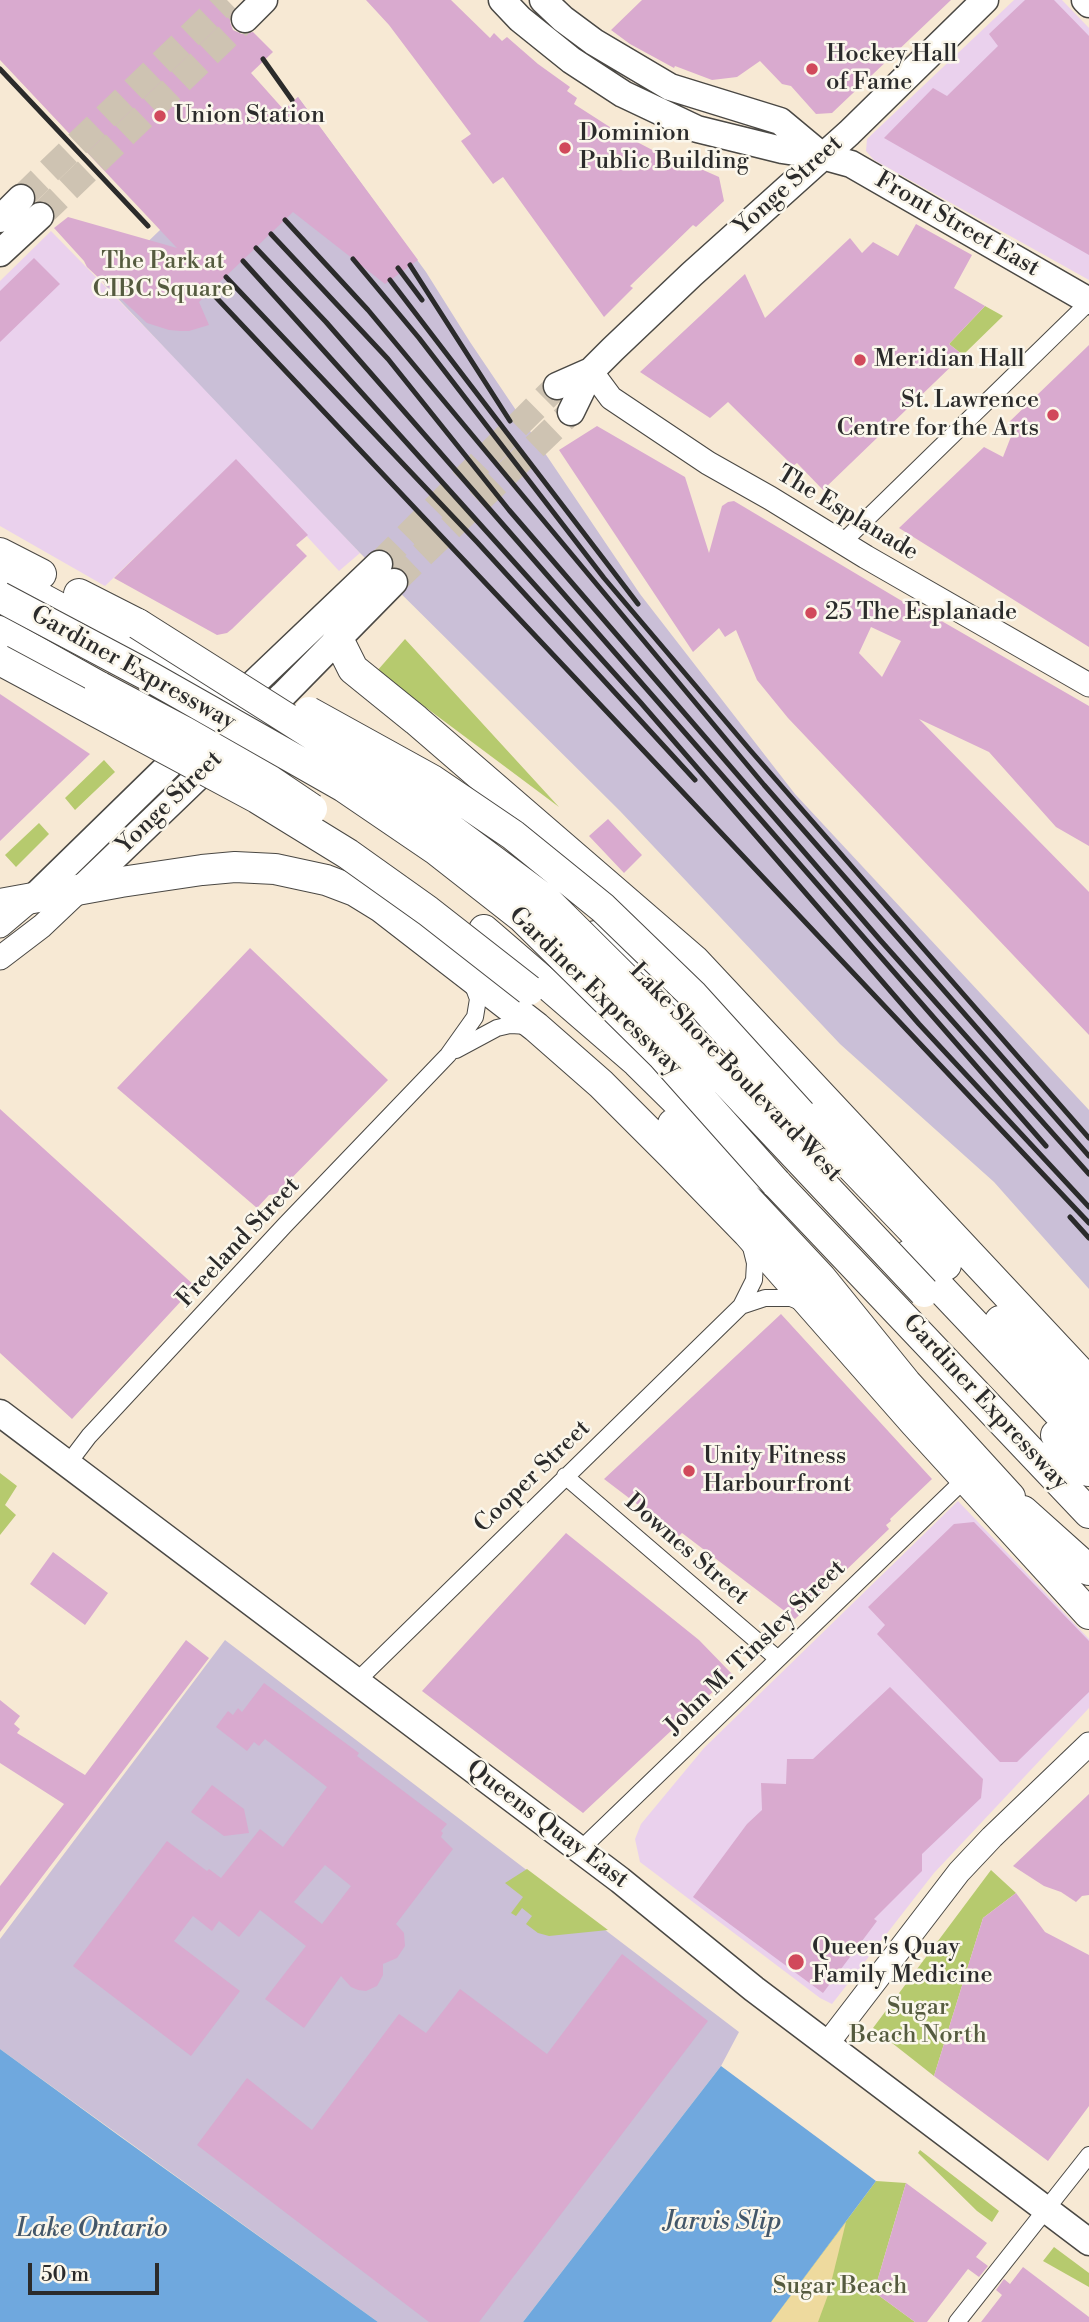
<!DOCTYPE html>
<style>
body{margin:0}
#map{position:relative;width:1089px;height:2322px;overflow:hidden;background:#f7e9d4;font-family:"Libre Bodoni",serif}
canvas{display:block}
.scale{position:absolute;left:28px;top:2263px;width:131px;height:32px;box-sizing:border-box;border:4px solid #2b2b2b;border-top:0;padding-left:9px;font-size:21px;line-height:24px;white-space:nowrap;color:#2b2b2b;-webkit-text-stroke:5px #fbf7ec;paint-order:stroke}
</style>
<div id="map">
<canvas width="1089" height="2322"></canvas>
<div class="scale">50 m</div>
</div>
<script>
const ctx = document.querySelector('canvas').getContext('2d');
ctx.lineJoin = 'round';
function fill(path, color) { ctx.fillStyle = color; ctx.fill(path, 'evenodd'); }
const poly = rows => new Path2D(rows.map(r => 'M' + r).join(''));
function stroke(path, color, width, dash) { ctx.strokeStyle = color; ctx.lineWidth = width; ctx.lineCap = dash ? 'butt' : 'round'; ctx.setLineDash(dash || []); ctx.stroke(path); }
function write(font, color, halo, rows, align = 'center') {
  ctx.font = font + ' "Libre Bodoni",serif'; ctx.lineWidth = 5; ctx.setLineDash([]); ctx.textBaseline = 'middle'; ctx.strokeStyle = halo; ctx.fillStyle = color; for (const [text, x, y, turn = 0] of rows) {
    ctx.save(); ctx.translate(x, y); ctx.rotate((+turn || 0) * Math.PI / 180); ctx.textAlign = isNaN(turn) ? turn : align; if (halo) ctx.strokeText(text, 0, 0); ctx.fillText(text, 0, 0); ctx.restore();
  }
}
const built = poly([
 [1014,0,1062,0,1089,28,1089,280,874,160,866,151,867,139],
 [51,231,254,439,360,553,339,571,236,460,105,586,0,526,0,281],
 [958,1501,1089,1639,1089,1708,934,1873,832,2004,820,1998,640,1862,635,1839,641,1824,704,1748]
]);
const industrial = poly([
 [298,97,426,272,470,342,640,594,795,794,1089,1110,1089,1289,994,1182,840,1044,620,811,360,553,104,284],
 [225,1640,739,2032,721,2066,523,2322,378,2322,0,2049,0,1939]
]);
const green = poly([
 [985,306,1003,316,963,355,949,344],
 [405,639,559,807,377,671],
 [104,760,115,772,75,810,65,798],
 [39,823,49,834,16,867,5,855],
 [0,1473,17,1486,5,1505,16,1515,0,1535],
 [527,1869,608,1930,549,1936,538,1933,526,1924,532,1916,522,1908,516,1916,511,1913,523,1897,505,1883],
 [991,1870,1016,1893,983,1918,934,2076,873,2028],
 [920,2150,999,2211,992,2222,977,2211,918,2153],
 [876,2181,906,2183,874,2292,915,2322,771,2322],
 [1054,2247,1089,2273,1089,2287,1043,2261]
]);
const sand = poly([
 [846,2222,828,2295,818,2322,771,2322]
]);
const water = poly([
 [0,2049,118,2135,378,2322,0,2322],
 [721,2066,876,2181,771,2322,523,2322]
]);
const building = poly([
 [0,0,221,0,232,11,230,22,233,30,242,34,253,32,273,52,251,73,284,110,298,97,418,260,385,284,293,212,199,302,209,325,189,331,180,331,169,330,147,323,87,267,84,261,54,228,68,217,177,248,0,60],
 [366,0,451,0,490,38,494,33,502,41,507,37,538,64,570,87,567,91,577,98,574,104,616,131,683,166,685,162,719,177,724,201,696,227,693,225,630,286,633,288,604,317,503,177,493,184,461,141,471,134,389,25],
 [642,0,951,0,832,113,816,114,791,86,782,84,760,61,737,77,712,80,675,66,674,68,630,44,611,30],
 [1025,0,1054,0,1089,36,1089,255,884,138,933,88,947,96,998,46,989,34],
 [916,224,972,255,954,288,985,306,949,344,963,355,823,490,797,463,793,466,728,402,710,418,640,372,745,274,765,318,850,238,862,253,873,242,898,256],
 [34,258,60,284,0,342,0,291],
 [1089,345,1089,647,899,528,984,447,1003,457,1012,434,1007,424],
 [597,426,685,477,709,553,722,506,728,502,734,501,917,610,919,608,1089,706,1089,846,1056,827,989,752,919,719,1089,892,1089,1035,788,718,757,680,736,630,725,637,719,628,693,652,559,450],
 [871,627,901,641,882,677,859,653],
 [236,459,308,535,296,545,307,556,232,629,227,633,217,635,114,578],
 [0,694,90,754,0,841],
 [608,819,642,855,624,873,589,836],
 [250,948,388,1080,276,1194,269,1195,257,1208,117,1088],
 [0,1109,195,1286,72,1419,0,1353],
 [781,1314,932,1479,890,1519,891,1521,886,1525,889,1529,795,1619,682,1533,679,1536,604,1479],
 [974,1522,1089,1641,1089,1692,1017,1762,1000,1762,877,1634,885,1625,868,1607,954,1524],
 [566,1533,699,1640,732,1674,583,1813,422,1691],
 [53,1552,108,1593,85,1625,30,1584],
 [186,1640,209,1658,0,1932,0,1886,64,1804,0,1763,0,1700,20,1716,14,1724,20,1729,17,1733,85,1775],
 [264,1683,359,1753,357,1756,447,1824,441,1831,443,1833,441,1837,453,1849,396,1924,404,1933,405,1946,397,1958,383,1964,383,1975,377,1986,366,1991,358,1990,351,1987,341,1976,304,2028,265,1999,306,1946,260,1910,239,1937,219,1921,212,1931,193,1916,174,1941,240,1991,191,2056,73,1966,167,1841,207,1871,209,1869,221,1878,260,1829,283,1847,327,1787,265,1739,259,1746,254,1742,247,1751,216,1727,228,1711,233,1715,238,1708,242,1712],
 [325,1865,351,1886,322,1924,294,1902],
 [890,1687,983,1779,981,1798,922,1854,922,1871,874,1919,877,1921,823,1993,693,1897,747,1824,762,1810,761,1783,786,1784,787,1759,813,1759],
 [212,1785,244,1809,249,1833,224,1836,191,1812],
 [1089,1794,1089,1895,1082,1896,1076,1902,1061,1892,1044,1886,1013,1866],
 [1016,1893,1045,1932,1089,1955,1089,2106,1048,2161,934,2076,983,1918],
 [622,1954,708,2021,479,2322,429,2322,197,2145,247,2078,312,2130,399,2014,426,2033,460,1989,547,2054],
 [906,2183,987,2243,976,2257,988,2266,979,2277,968,2269,927,2322,915,2322,874,2292],
 [1023,2267,1089,2317,1089,2322,981,2322,1002,2295,996,2290,1004,2279,1010,2284]
]);
const primaryTunnel = poly([
 [21,198,227,0],
 [40,216,245,19],
 [379,564,557,386],
 [394,582,571,412]
]);
const street = poly([
 [843,542,1089,302],
 [456,1050,497,1028,510,1025,529,1026],
 [741,1306,765,1298,791,1298,803,1303],
 [67,1465,89,1436,285,1225,448,1055,475,1017,478,999,471,980],
 [565,1476,778,1659],
 [357,1681,741,1306,754,1280,755,1263,750,1243],
 [580,1850,965,1479],
 [957,2322,1089,2155]
]);
const secondary = poly([
 [591,371,611,398,708,463,770,498,866,557,1089,685],
 [0,926,32,899],
 [0,958,42,926,80,890],
 [827,2044,959,1872,992,1837,1089,1744]
]);
const primary = poly([
 [502,0,520,19,571,60,623,94,697,129,782,150,822,156,851,164,1089,301],
 [543,0,563,19,594,42,670,87,780,121,822,156],
 [1085,0,1089,4],
 [245,19,264,0],
 [0,219,21,198],
 [0,253,40,216],
 [557,386,591,371],
 [571,412,591,371,613,349,692,274,849,133,985,0],
 [231,705,379,564],
 [80,890,283,695,394,582],
 [32,899,193,742],
 [0,1413,620,1880,754,1989,1089,2242]
]);
const highway = poly([
 [0,553,41,574],
 [0,576,246,708],
 [79,594,138,624],
 [0,631,100,687],
 [338,639,353,669,416,720,694,960,1089,1382],
 [0,904,121,882,202,870,235,867,275,869,326,880,355,891,381,907,536,1027,601,1084,672,1155,748,1233,915,1423,1089,1614],
 [484,930,637,1062,702,1126,776,1183,1089,1513],
 [595,936,638,968,697,1031],
 [801,1114,946,1265],
 [673,1124,720,1170,821,1278,906,1383,1010,1497],
 [909,1255,1089,1445],
 [1000,1321,1089,1414],
 [1056,1435,1089,1471],
 [1023,1511,1089,1570]
]);
const rail = poly([
 [263,59,292,100],
 [0,69,148,226],
 [285,220,368,310,764,785,1089,1156],
 [271,234,388,359,509,510,604,620,881,941,1089,1174],
 [256,248,326,322,1046,1146],
 [353,259,419,338,604,578,750,750,1089,1138],
 [243,261,641,703,919,1024,1089,1207],
 [410,265,510,421],
 [398,268,422,300],
 [226,277,477,542,695,780],
 [390,280,638,604],
 [211,292,1089,1223],
 [1070,1217,1089,1238]
]);
const highwayBridge = poly([
 [0,597,145,674,344,787,435,849,523,918,662,1055,776,1183],
 [138,624,389,783,546,900,682,1035,924,1292],
 [0,660,257,798,348,854,428,911,529,990],
 [100,687,185,732,269,780,312,809],
 [309,712,432,780,513,835,603,908,693,995,801,1114]
]);
const markers = [
 [812,69,7,"#d1495b"],
 [160,116,7,"#d1495b"],
 [565,148,7,"#d1495b"],
 [860,360,7,"#d1495b"],
 [1053,415,7,"#d1495b"],
 [811,613,7,"#d1495b"],
 [689,1471,7,"#d1495b"],
 [796,1962,9,"#d1495b"]
];
const poiNames = [
 ["Hockey Hall",826,55],
 ["of Fame",826,83],
 ["Union Station",174,116],
 ["Dominion",579,134],
 ["Public Building",579,162],
 ["Meridian Hall",874,360],
 ["St. Lawrence",1039,401,"right"],
 ["Centre for the Arts",1039,429,"right"],
 ["25 The Esplanade",825,613],
 ["Unity Fitness",703,1457],
 ["Harbourfront",703,1485],
 ["Queen's Quay",812,1948],
 ["Family Medicine",812,1976]
];
const streetNames = [
 ["Yonge Street",789,186,-42],
 ["Front Street East",957,225,30],
 ["The Esplanade",847,514,31],
 ["Gardiner Expressway",133,669,29],
 ["Yonge Street",170,803,-44],
 ["Gardiner Expressway",595,992,44],
 ["Lake Shore Boulevard West",735,1073,46],
 ["Freeland Street",239,1243,-47],
 ["Gardiner Expressway",985,1403,47],
 ["Cooper Street",533,1477,-44],
 ["Downes Street",686,1550,41],
 ["John M. Tinsley Street",756,1648,-44],
 ["Queens Quay East",547,1825,37]
];
const parkNames = [
 ["The Park at",163,262],
 ["CIBC Square",163,290],
 ["Sugar",918,2008],
 ["Beach North",918,2036],
 ["Sugar Beach",840,2287]
];
const waterNames = [
 ["Jarvis Slip",723,2223],
 ["Lake Ontario",92,2230]
];
fill(built, '#ead1ed');
fill(industrial, '#cabfd7');
fill(green, '#b6ca6e');
fill(sand, '#eeda9e');
fill(water, '#6fa8de');
fill(building, '#d9aacf');
stroke(primaryTunnel, '#cec3b2', 26, [26, 13]);
stroke(street, '#4a4844', 18);
stroke(secondary, '#4a4844', 25);
stroke(primary, '#4a4844', 29);
stroke(highway, '#4a4844', 32);
stroke(street, '#fff', 16);
stroke(secondary, '#fff', 23);
stroke(primary, '#fff', 26);
stroke(highway, '#fff', 30);
stroke(rail, '#2b2b2b', 5);
stroke(highwayBridge, '#4a4844', 32, []);
stroke(highwayBridge, '#fff', 30);
for (const [x, y, r, color] of markers) { const dot = new Path2D(); dot.arc(x, y, r, 0, 2 * Math.PI); ctx.fillStyle = color; ctx.fill(dot); stroke(dot, '#fbf7ec', 2.5); }
write('24px', '#2b2b2b', '#fbf7ec', poiNames, 'left');
write('24px', '#2b2b2b', '#fbf7ec', streetNames);
write('24px', '#555b3f', '#fbf7ec', parkNames);
write('italic 26px', '#43576a', '#fbf7ec', waterNames);
</script>
